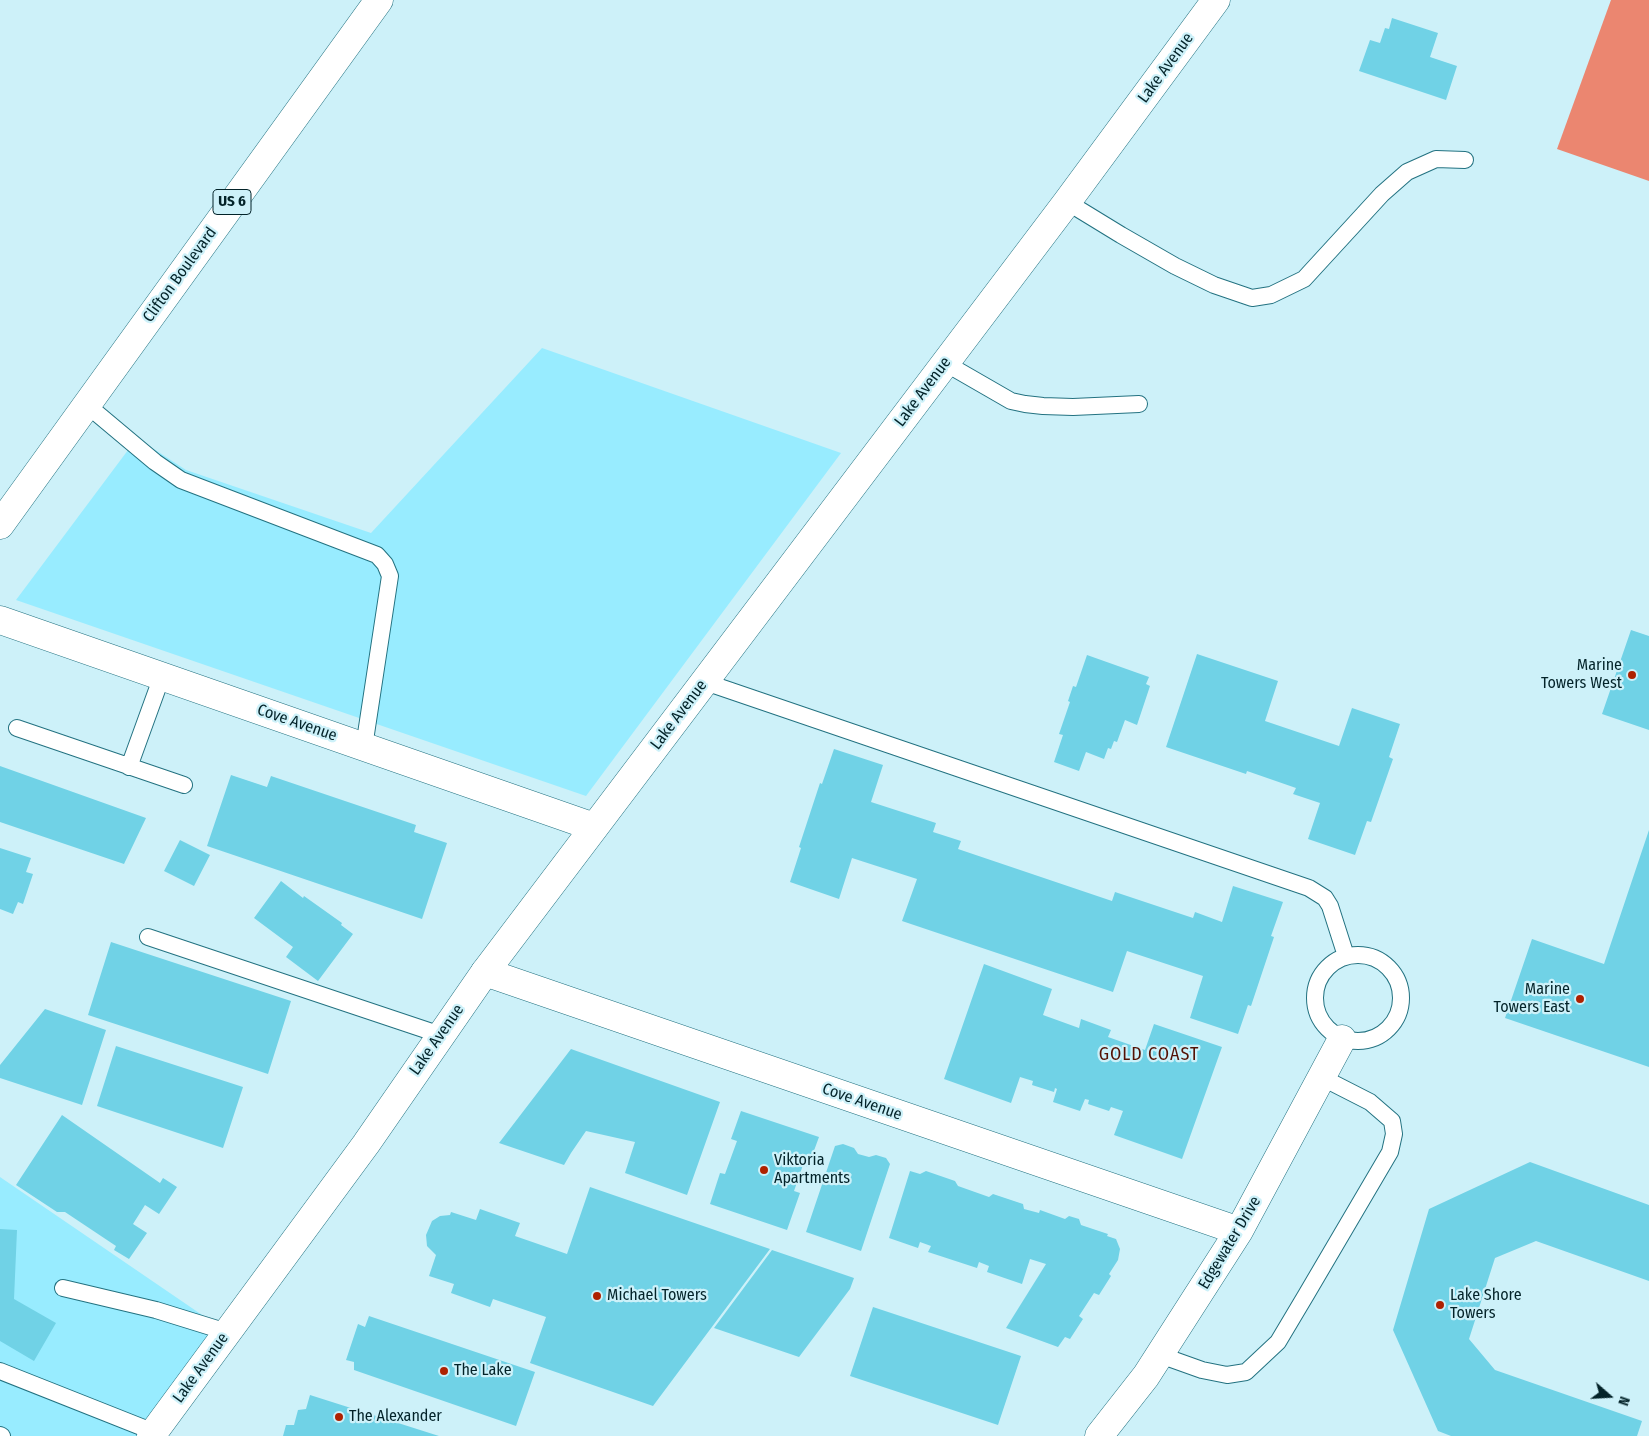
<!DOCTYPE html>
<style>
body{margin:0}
#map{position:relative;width:1649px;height:1436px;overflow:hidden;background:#cdf1f9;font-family:"Fira Sans Condensed",sans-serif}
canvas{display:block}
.north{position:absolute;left:1584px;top:1371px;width:50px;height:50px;-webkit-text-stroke:4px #cdf1f9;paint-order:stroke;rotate:109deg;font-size:14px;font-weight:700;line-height:20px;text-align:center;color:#032329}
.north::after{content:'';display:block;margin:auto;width:18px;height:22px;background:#032329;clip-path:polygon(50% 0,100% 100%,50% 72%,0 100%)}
</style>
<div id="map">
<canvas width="1649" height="1436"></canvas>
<div class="north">N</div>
</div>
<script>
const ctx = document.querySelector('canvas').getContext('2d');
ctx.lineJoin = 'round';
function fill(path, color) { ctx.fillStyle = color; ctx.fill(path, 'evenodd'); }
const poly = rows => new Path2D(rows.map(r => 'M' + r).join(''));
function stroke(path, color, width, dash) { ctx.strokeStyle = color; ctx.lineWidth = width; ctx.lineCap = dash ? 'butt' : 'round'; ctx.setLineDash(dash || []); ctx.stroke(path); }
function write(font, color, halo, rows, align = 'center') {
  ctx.font = font + ' "Fira Sans Condensed",sans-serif'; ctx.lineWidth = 4.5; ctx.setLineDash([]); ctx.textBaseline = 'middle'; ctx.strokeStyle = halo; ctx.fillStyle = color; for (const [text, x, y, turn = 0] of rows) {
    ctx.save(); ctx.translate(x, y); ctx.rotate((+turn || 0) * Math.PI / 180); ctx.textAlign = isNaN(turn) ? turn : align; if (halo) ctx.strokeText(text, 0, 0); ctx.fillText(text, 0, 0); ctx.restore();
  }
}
const built = poly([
 [542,348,841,453,586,796,16,600,137,438,186,470,371,533],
 [0,1177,227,1332,151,1436,0,1436]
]);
const forest = poly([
 [1611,0,1649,0,1649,181,1557,149]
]);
const building = poly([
 [1392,18,1438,33,1430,57,1457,66,1446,100,1359,71,1370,40,1380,43,1385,28,1389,29],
 [1631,630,1649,636,1649,730,1602,714],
 [1197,654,1278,681,1265,721,1339,746,1352,708,1400,724,1389,757,1393,759,1371,822,1367,821,1355,855,1308,839,1320,803,1293,794,1296,788,1247,771,1246,774,1166,747],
 [1087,655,1149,677,1146,684,1150,686,1137,725,1125,720,1117,742,1114,741,1111,749,1108,748,1104,759,1086,752,1079,771,1054,762,1063,735,1059,734,1070,702,1068,701,1073,686,1076,687],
 [834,749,883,765,871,802,936,823,933,832,961,841,958,849,1112,901,1115,892,1193,918,1195,912,1222,922,1233,886,1283,902,1271,936,1274,937,1251,1006,1248,1005,1238,1034,1190,1018,1203,976,1127,951,1113,992,902,921,917,879,852,858,839,899,790,882,801,848,799,847,820,783,822,784],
 [0,766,146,818,124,864,0,822],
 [231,775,267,787,271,776,416,825,414,832,447,843,422,919,207,846],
 [1649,830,1649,1067,1505,1018,1532,939,1604,964],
 [180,840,210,855,194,886,164,871],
 [0,848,31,858,26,872,33,874,23,904,18,902,13,914,0,909],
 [281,881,303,898,304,896,342,923,341,925,353,934,318,981,286,957,293,947,254,918],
 [111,942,291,1001,268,1074,88,1015],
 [984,964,1052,989,1043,1015,1079,1028,1081,1019,1111,1030,1108,1037,1145,1050,1154,1024,1222,1047,1182,1159,1114,1135,1123,1111,1111,1107,1109,1111,1088,1104,1089,1100,1085,1099,1080,1111,1053,1102,1057,1089,1055,1088,1054,1092,1032,1085,1033,1081,1020,1077,1011,1103,944,1079],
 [45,1009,106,1030,82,1105,0,1078,0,1065],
 [116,1046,243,1087,223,1148,97,1106],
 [571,1049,720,1102,687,1195,625,1173,635,1142,586,1131,571,1153,564,1165,499,1143],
 [741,1111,819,1137,808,1167,803,1165,794,1191,800,1193,787,1230,710,1204,720,1173,725,1174,737,1141,731,1139],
 [62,1115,160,1183,163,1178,177,1187,159,1214,145,1205,133,1224,147,1233,129,1259,114,1250,116,1246,65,1212,57,1212,16,1185],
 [843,1144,854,1148,858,1154,869,1157,876,1155,886,1158,890,1164,861,1251,806,1232,835,1146],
 [1530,1162,1649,1205,1649,1281,1536,1241,1495,1258,1469,1339,1495,1370,1642,1421,1637,1436,1451,1436,1438,1431,1393,1330,1429,1209],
 [910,1171,920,1174,926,1171,955,1181,958,1186,989,1197,993,1194,1023,1204,1024,1209,1039,1213,1040,1210,1065,1219,1069,1216,1079,1219,1081,1225,1108,1234,1107,1236,1116,1239,1120,1249,1118,1260,1109,1274,1111,1276,1099,1295,1094,1293,1079,1316,1083,1319,1070,1339,1065,1337,1058,1347,1006,1328,1046,1264,1030,1259,1022,1284,987,1272,989,1266,979,1262,977,1268,928,1252,931,1246,920,1242,918,1248,889,1238],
 [590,1187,770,1249,653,1406,530,1363,546,1317,493,1299,490,1307,451,1293,454,1284,429,1276,436,1255,427,1246,426,1235,432,1221,440,1216,450,1215,451,1212,476,1220,480,1209,520,1223,515,1236,567,1254],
 [0,1229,17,1230,14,1299,56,1323,34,1361,0,1341],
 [772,1250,854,1278,850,1289,799,1357,714,1328],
 [873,1307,1021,1356,998,1425,850,1376],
 [369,1316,535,1372,516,1426,354,1370,354,1362,346,1360,358,1324,365,1327],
 [310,1395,439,1436,283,1436,286,1425,294,1425,298,1410,306,1409]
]);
const service = poly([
 [1067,202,1121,235,1175,266,1214,285,1252,298,1271,295,1304,279,1382,194,1407,172,1436,159,1465,160],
 [945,363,1011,401,1025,404,1043,406,1073,407,1139,404],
 [87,405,155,462,181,480,377,555,385,564,390,576,364,747],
 [705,682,1309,888,1325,898,1330,906,1346,956],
 [17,728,184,785],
 [129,767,162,676],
 [148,937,441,1035],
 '1315 998a43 43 0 1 1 86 0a43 43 0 1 1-86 0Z',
 [63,1288,156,1310,227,1332],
 [1160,1355,1202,1370,1227,1375,1246,1372,1278,1342,1306,1295,1390,1152,1394,1134,1392,1121,1370,1102,1321,1077],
 [0,1371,154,1432],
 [0,1435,2,1436]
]);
const minor = poly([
 [0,620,594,827],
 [485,972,1239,1231],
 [1099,1436,1146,1376,1239,1231,1342,1039]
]);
const tertiary = poly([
 [151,1436,366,1144,485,972,1067,202,1216,0]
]);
const primary = poly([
 [0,525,379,0]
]);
const markers = [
 [1632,675,5,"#ae2100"],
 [1580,999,5,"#ae2100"],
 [764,1170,5,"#ae2100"],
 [597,1296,5,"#ae2100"],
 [1440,1305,5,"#ae2100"],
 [444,1371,5,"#ae2100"],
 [339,1417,5,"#ae2100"]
];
const shields = [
 [232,202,38]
];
const shieldNames = [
 ["US 6",232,202]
];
const streetNames = [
 ["Lake Avenue",1166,68,-54],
 ["Clifton Boulevard",180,275,-54],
 ["Lake Avenue",923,392,-53],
 ["Lake Avenue",679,715,-53],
 ["Cove Avenue",297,723,19],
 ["Lake Avenue",437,1040,-55],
 ["Cove Avenue",862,1102,19],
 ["Edgewater Drive",1230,1243,-59],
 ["Lake Avenue",201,1368,-54]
];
const poiNames = [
 ["Marine",1622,666,"right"],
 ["Towers West",1622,684,"right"],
 ["Marine",1570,990,"right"],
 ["Towers East",1570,1008,"right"],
 ["Viktoria",774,1161],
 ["Apartments",774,1179],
 ["Michael Towers",607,1296],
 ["Lake Shore",1450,1296],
 ["Towers",1450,1314],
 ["The Lake",454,1371],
 ["The Alexander",349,1417]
];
const neighbourhoodNames = [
 ["GOLD COAST",1149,1055]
];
fill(built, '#98ecff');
fill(forest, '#eb8670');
fill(building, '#70d2e6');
stroke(service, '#237281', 18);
stroke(minor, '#237281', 29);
stroke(tertiary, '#237281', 29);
stroke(primary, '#237281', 29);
stroke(service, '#fff', 16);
stroke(minor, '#fff', 28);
stroke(tertiary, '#fff', 28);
stroke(primary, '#fff', 28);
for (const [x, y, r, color] of markers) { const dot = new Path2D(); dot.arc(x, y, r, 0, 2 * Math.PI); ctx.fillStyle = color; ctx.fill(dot); stroke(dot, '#cdf1f9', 2); }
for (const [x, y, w] of shields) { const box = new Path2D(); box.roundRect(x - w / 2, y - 12.5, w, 25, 4); ctx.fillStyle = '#cdf1f9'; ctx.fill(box); stroke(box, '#032329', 1); }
write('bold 15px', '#032329', null, shieldNames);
write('16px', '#032329', '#cdf1f9', streetNames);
write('16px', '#032329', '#cdf1f9', poiNames, 'left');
ctx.letterSpacing = '1px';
write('18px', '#531104', '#cdf1f9', neighbourhoodNames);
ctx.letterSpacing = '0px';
</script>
